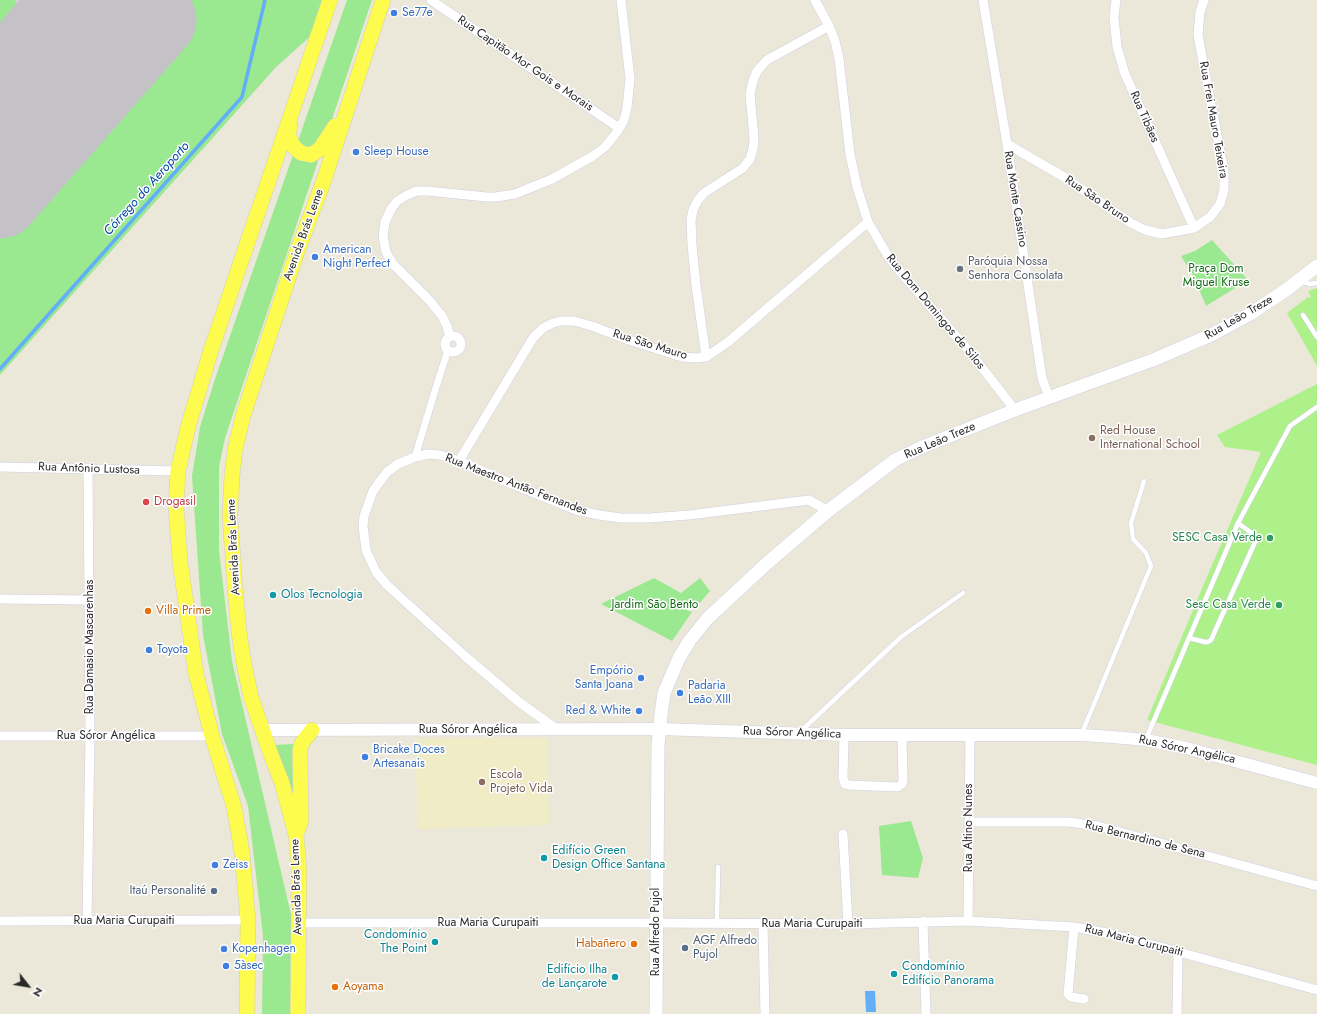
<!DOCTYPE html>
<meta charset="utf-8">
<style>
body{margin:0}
#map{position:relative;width:1317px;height:1014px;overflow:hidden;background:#ece8d9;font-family:Jost,sans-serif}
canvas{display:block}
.north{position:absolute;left:8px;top:966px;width:40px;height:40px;-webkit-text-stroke:3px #fff;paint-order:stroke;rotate:121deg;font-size:11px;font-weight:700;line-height:16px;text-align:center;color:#292929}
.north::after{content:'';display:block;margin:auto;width:14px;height:18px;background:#292929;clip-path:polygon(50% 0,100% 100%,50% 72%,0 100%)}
</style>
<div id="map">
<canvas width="1317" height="1014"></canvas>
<div class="north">N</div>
</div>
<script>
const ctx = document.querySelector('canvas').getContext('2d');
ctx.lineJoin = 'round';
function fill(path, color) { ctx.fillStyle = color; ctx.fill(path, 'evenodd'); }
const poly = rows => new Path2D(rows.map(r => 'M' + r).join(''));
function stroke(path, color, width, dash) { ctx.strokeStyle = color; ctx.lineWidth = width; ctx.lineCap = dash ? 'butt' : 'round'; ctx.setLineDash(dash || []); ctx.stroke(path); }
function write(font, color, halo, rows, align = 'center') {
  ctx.font = font + ' Jost,sans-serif'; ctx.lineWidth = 3; ctx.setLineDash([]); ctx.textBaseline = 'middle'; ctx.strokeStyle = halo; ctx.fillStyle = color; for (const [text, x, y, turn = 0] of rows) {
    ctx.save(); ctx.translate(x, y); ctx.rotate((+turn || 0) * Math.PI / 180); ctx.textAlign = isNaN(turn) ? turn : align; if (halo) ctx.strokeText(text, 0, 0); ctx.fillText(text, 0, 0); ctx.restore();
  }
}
const education = poly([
 [548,738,549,825,418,829,415,739]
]);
const airport = poly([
 [0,0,324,0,313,34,277,66,0,375]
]);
const green = poly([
 [0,0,16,0,11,51,4,73,0,80],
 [134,0,324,0,313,34,277,66,0,375,0,199,157,21],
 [347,0,372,0,225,438,219,467,219,551,232,661,292,919,290,1014,262,1014,263,936,248,806,222,734,203,635,192,476,200,427,215,379],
 [1212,240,1248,280,1206,306,1193,275,1181,256,1195,251],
 [654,578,681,593,700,578,710,591,697,606,690,602,686,610,692,612,672,641,601,604],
 [294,744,297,814,273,745],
 [911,821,923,858,918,878,882,875,879,826]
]);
const pitch = poly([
 [1317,288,1317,366,1287,313,1308,297,1311,298,1308,291],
 [1317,384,1317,765,1147,720,1206,579,1261,452,1225,447,1217,435]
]);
const water = poly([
 [875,991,876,1012,866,1012,865,991]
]);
const stream = poly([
 [0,369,242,97,265,0]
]);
const taxiway = poly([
 [8,136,31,102,38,86,45,43,49,9,49,0]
]);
const runway = poly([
 [0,82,72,0],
 [0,199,157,20,134,0]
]);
const service = poly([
 [1300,281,1310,284,1316,283],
 [1303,315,1317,337],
 [1189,638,1205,642,1208,642,1211,640,1256,540,1254,535,1238,523],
 [800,732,901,637,963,593],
 [1082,733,1151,566,1146,553,1133,539,1131,523,1144,481],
 [1146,739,1238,523,1290,426,1317,407],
 [717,923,718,867]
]);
const pedestrian = poly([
 [415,457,437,384,448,350]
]);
const minor = poly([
 [431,0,619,128],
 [815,0,829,26,835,41,839,59,850,154,857,187,868,222,888,256,896,267,969,351,1015,410],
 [983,0,1007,144,1042,378,1049,397],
 [1116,0,1114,17,1117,47,1125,74,1194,228],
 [1007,144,1064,177,1131,223,1145,230,1162,234,1194,228,1210,217,1220,204,1224,190,1224,172,1198,35,1200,12,1204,0],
 '445 344a8 8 0 1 1 16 0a8 8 0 1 1-16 0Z',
 [450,337,447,326,442,316,430,301,393,264,386,252,383,236,385,222,391,209,397,201,407,195,417,191,428,191,486,197,496,197,515,194,552,179,593,156,605,147,617,132,624,120,627,108,630,79,621,0],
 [706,357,696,285,692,245,691,220,693,210,698,200,704,193,743,168,750,159,753,149,754,138,750,94,753,81,757,71,767,60,829,26],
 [459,461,533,338,543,328,553,323,561,321,574,321,592,326,626,339,682,357,696,358,706,357,728,342,868,222],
 [0,467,178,471],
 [0,599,90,600],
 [558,730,519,702,466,657,387,585,376,572,366,550,363,526,364,516,373,491,387,472,398,464,415,457,428,454,440,455,459,461,512,484,576,510,599,515,621,518,649,518,689,515,809,500,828,511],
 [844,735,843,778,845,784,849,785,898,787,902,784,903,780,902,735],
 [0,736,212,736],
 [969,822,1069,822,1098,826,1317,886],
 [843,834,848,924],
 [0,921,248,920],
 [87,921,90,736,88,468],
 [923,921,926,1014],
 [968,921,970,735],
 [298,923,642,923,848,924,968,921,1074,927,1107,933,1168,949,1317,990],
 [763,924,765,1014],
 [1074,927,1068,994,1071,997,1084,999],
 [1177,1014,1178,952]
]);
const tertiary = poly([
 [262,730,659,729,844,735,1082,735,1113,737,1146,740,1186,748,1317,783]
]);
const secondary = poly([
 [656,1014,658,745,661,715,664,693,679,658,690,640,707,619,766,564,828,511,895,460,922,447,1015,410,1153,360,1211,335,1250,314,1286,290,1317,266]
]);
const primary = poly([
 [290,126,288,135,294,147,301,153,311,155,320,149,335,126],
 [297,832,301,821,300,750,302,743,312,730],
 [247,1014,248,920,242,852,234,807,212,736,196,674,180,561,176,506,178,471,188,427,211,350,330,0],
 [298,1014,299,869,296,835,282,783,271,755,251,697,244,664,239,632,235,588,230,516,232,476,235,450,243,416,297,252,323,183,383,0]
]);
const markers = [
 [394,13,4,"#3f7fe0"],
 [356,152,4,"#3f7fe0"],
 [315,257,4,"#3f7fe0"],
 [960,269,4,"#6b7280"],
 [1092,438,4,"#8d6e63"],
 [146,502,4,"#e0444e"],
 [1270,538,4,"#2e9e5b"],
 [273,595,4,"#0f9aa8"],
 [1279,605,4,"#2e9e5b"],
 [148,611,4,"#e8710a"],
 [149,650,4,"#3f7fe0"],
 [641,678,4,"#3f7fe0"],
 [680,693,4,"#3f7fe0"],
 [639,711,4,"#3f7fe0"],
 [365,757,4,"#3f7fe0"],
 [482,782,4,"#8d6e63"],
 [544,858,4,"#0f9aa8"],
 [215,865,4,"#3f7fe0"],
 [214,891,4,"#5c6f8a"],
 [435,942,4,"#0f9aa8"],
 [634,944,4,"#e8710a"],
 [685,948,4,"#5c6f8a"],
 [224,949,4,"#3f7fe0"],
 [226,966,4,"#3f7fe0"],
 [894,974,4,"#0f9aa8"],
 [615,977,4,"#0f9aa8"],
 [335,987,4,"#e8710a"]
];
const shopNames = [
 ["Se77e",402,13],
 ["Sleep House",364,152],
 ["American",323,250],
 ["Night Perfect",323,264],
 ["Toyota",157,650],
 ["Empório",633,671,"right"],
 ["Santa Joana",633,685,"right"],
 ["Padaria",688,686],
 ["Leão XIII",688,700],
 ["Red & White",631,711,"right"],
 ["Bricake Doces",373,750],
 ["Artesanais",373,764],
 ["Zeiss",223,865],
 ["Kopenhagen",232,949],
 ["5àsec",234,966]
];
const streetNames = [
 ["Rua Capitão Mor Gois e Morais",525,64,34],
 ["Rua Tibães",1144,117,66],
 ["Rua Frei Mauro Teixeira",1213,120,80],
 ["Rua Monte Cassino",1015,199,81],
 ["Rua São Bruno",1097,200,34],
 ["Avenida Brás Leme",304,235,-70],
 ["Rua Dom Domingos de Silos",935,312,50],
 ["Rua Leão Treze",1239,318,-30],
 ["Rua São Mauro",650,345,17],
 ["Rua Leão Treze",940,441,-23],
 ["Rua Antônio Lustosa",89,469,2],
 ["Rua Maestro Antão Fernandes",516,485,21],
 ["Avenida Brás Leme",234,547,-93],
 ["Rua Damasio Mascarenhas",90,647,-90],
 ["Rua Sóror Angélica",468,730],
 ["Rua Sóror Angélica",792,733,2],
 ["Rua Sóror Angélica",106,736],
 ["Rua Sóror Angélica",1187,750,12],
 ["Rua Altino Nunes",969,828,-90],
 ["Rua Bernardino de Sena",1145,840,14],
 ["Avenida Brás Leme",297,887,-92],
 ["Rua Maria Curupaiti",124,921],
 ["Rua Maria Curupaiti",488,923],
 ["Rua Maria Curupaiti",812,924],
 ["Rua Alfredo Pujol",656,932,-90],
 ["Rua Maria Curupaiti",1134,941,14]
];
const worshipNames = [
 ["Paróquia Nossa",968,262],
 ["Senhora Consolata",968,276]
];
const parkNames = [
 ["Praça Dom",1216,269],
 ["Miguel Kruse",1216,283],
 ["Jardim São Bento",655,605]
];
const educationNames = [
 ["Red House",1100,431],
 ["International School",1100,445],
 ["Escola",490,775],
 ["Projeto Vida",490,789]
];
const healthNames = [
 ["Drogasil",154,502]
];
const leisureNames = [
 ["SESC Casa Verde",1262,538],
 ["Sesc Casa Verde",1271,605]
];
const cultureNames = [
 ["Olos Tecnologia",281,595],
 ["Edifício Green",552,851],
 ["Design Office Santana",552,865],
 ["Condomínio",427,935,"right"],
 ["The Point",427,949,"right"],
 ["Condomínio",902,967],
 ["Edifício Panorama",902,981],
 ["Edifício Ilha",607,970,"right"],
 ["de Lançarote",607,984,"right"]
];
const foodNames = [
 ["Villa Prime",156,611],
 ["Habañero",626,944,"right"],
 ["Aoyama",343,987]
];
const serviceNames = [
 ["Itaú Personalité",206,891],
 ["AGF Alfredo",693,941,"left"],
 ["Pujol",693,955,"left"]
];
const waterNames = [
 ["Córrego do Aeroporto",147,189,-48]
];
fill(education, '#f0ecc6');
fill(airport, '#d5d4e5');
fill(green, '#9ae890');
fill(pitch, '#aef18a');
fill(water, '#62aef8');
stroke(stream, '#62aef8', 3.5);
stroke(taxiway, '#c4c2c7', 32);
stroke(runway, '#c4c2c7', 79);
stroke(service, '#cfcee3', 5.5);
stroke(pedestrian, '#cfcee3', 8);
stroke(minor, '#cfcee3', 10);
stroke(tertiary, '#cfcee3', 13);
stroke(secondary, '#cfcee3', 14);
stroke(primary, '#ccc', 16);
stroke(service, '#fff', 4.5);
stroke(pedestrian, '#fff', 7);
stroke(minor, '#fff', 9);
stroke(tertiary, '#fff', 12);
stroke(secondary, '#fff', 13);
stroke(primary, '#fcfb4e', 15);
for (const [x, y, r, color] of markers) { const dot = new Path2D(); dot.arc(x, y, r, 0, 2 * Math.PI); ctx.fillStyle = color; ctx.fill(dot); stroke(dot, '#fff', 1.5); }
write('12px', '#366cbe', '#fff', shopNames, 'left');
write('12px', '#292929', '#fff', streetNames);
write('12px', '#5b616d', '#fff', worshipNames, 'left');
write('12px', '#136b15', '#fff', parkNames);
write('12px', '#785e54', '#fff', educationNames, 'left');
write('12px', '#be3a42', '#fff', healthNames, 'left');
write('12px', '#27864d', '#fff', leisureNames, 'right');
write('12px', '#0d838f', '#fff', cultureNames, 'left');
write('12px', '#c56008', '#fff', foodNames, 'left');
write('12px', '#4e5e75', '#fff', serviceNames, 'right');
write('italic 13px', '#0247a3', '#fff', waterNames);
</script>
